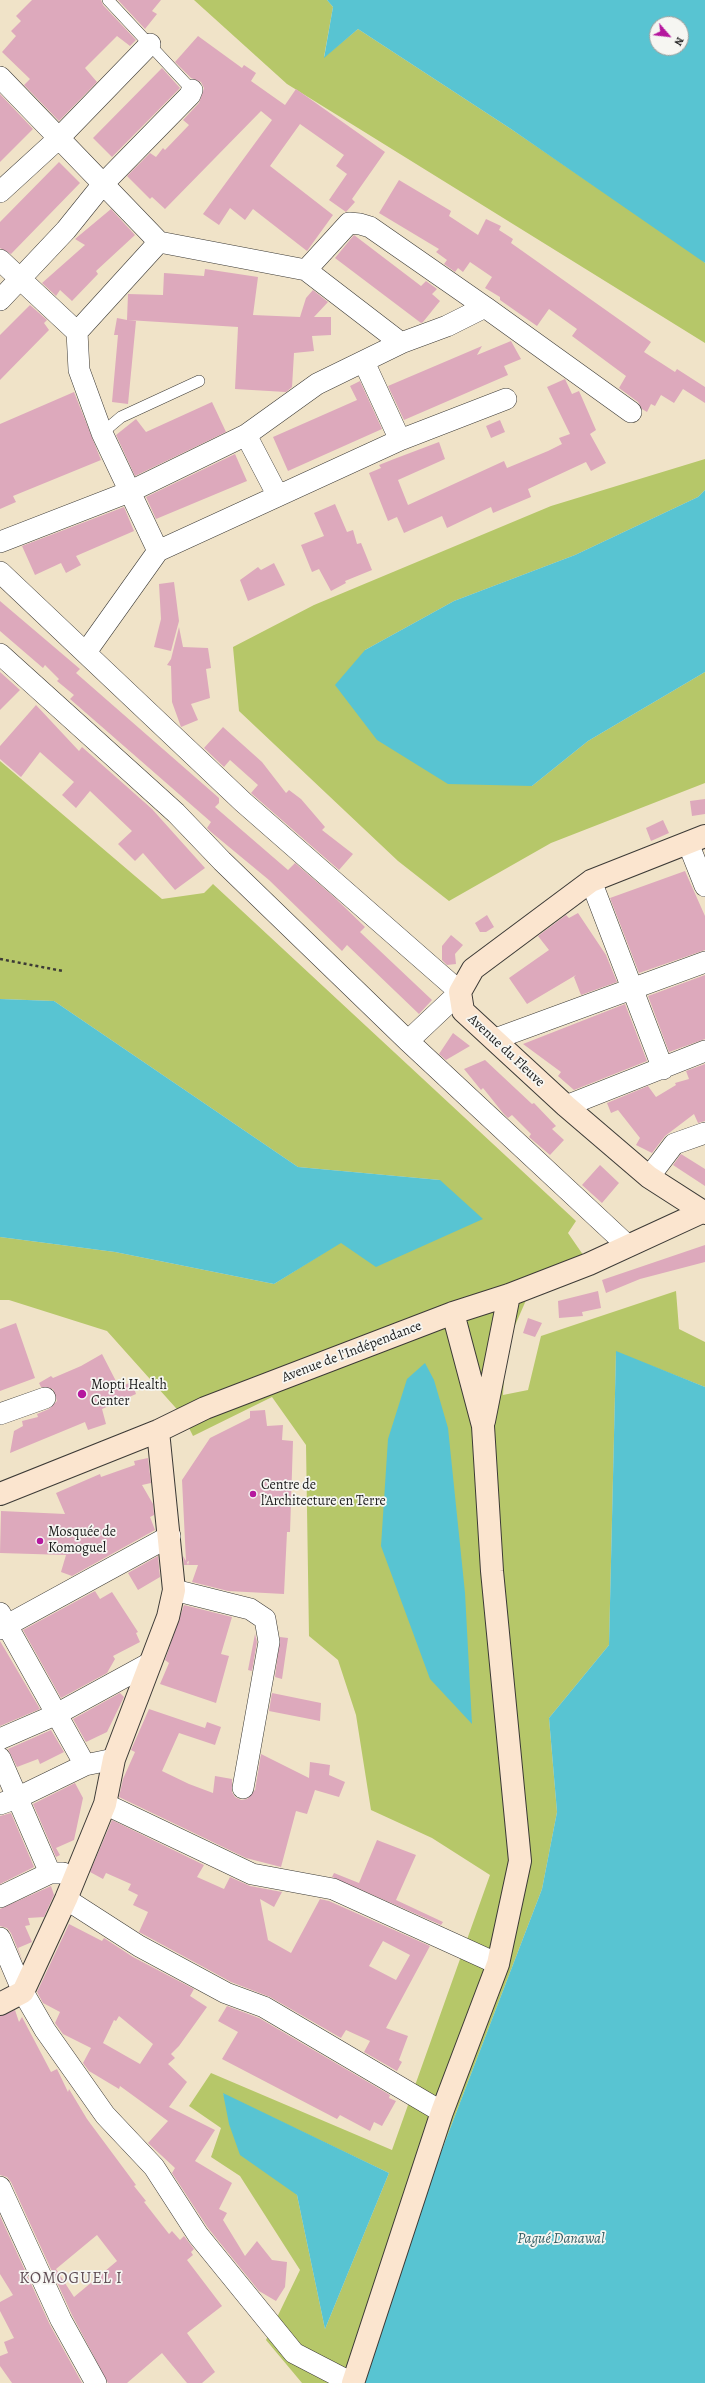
<!DOCTYPE html>
<meta charset="utf-8">
<style>
body{margin:0}
#map{position:relative;width:705px;height:2383px;overflow:hidden;background:#f0e3c8;font-family:Alegreya,serif}
canvas{display:block}
.north{position:absolute;left:649px;top:16px;width:40px;height:40px;box-sizing:border-box;background:#f6f6f2;border:1px solid #9f9f9c;border-radius:50%;rotate:118deg;font-size:11px;font-weight:700;line-height:16px;text-align:center;color:#1c1c1c}
.north::after{content:'';display:block;margin:auto;width:14px;height:18px;background:#b5179e;clip-path:polygon(50% 0,100% 100%,50% 72%,0 100%)}
</style>
<div id="map">
<canvas width="705" height="2383"></canvas>
<div class="north">N</div>
</div>
<script>
const ctx = document.querySelector('canvas').getContext('2d');
ctx.lineJoin = 'round';
function fill(path, color) { ctx.fillStyle = color; ctx.fill(path, 'evenodd'); }
const poly = rows => new Path2D(rows.map(r => 'M' + r).join(''));
function stroke(path, color, width, dash) { ctx.strokeStyle = color; ctx.lineWidth = width; ctx.lineCap = dash ? 'butt' : 'round'; ctx.setLineDash(dash || []); ctx.stroke(path); }
function write(font, color, halo, rows, align = 'center') {
  ctx.font = font + ' Alegreya,serif'; ctx.lineWidth = 3.5; ctx.setLineDash([]); ctx.textBaseline = 'middle'; ctx.strokeStyle = halo; ctx.fillStyle = color; for (const [text, x, y, turn = 0] of rows) {
    ctx.save(); ctx.translate(x, y); ctx.rotate((+turn || 0) * Math.PI / 180); ctx.textAlign = isNaN(turn) ? turn : align; if (halo) ctx.strokeText(text, 0, 0); ctx.fillText(text, 0, 0); ctx.restore();
  }
}
const green = poly([
 [194,0,327,0,333,7,324,57,358,29,511,129,699,257,705,263,705,343,287,84],
 [705,459,705,490,698,497,575,555,454,601,365,650,532,786,588,741,705,672,705,783,551,843,449,901,398,861,239,711,233,647,314,605,551,506],
 [0,761,162,899,204,893,213,884,576,1221,568,1233,588,1262,534,1282,506,1346,503,1395,528,1390,541,1336,676,1291,679,1329,705,1342,705,1387,616,1352,609,1645,549,1718,557,1812,542,1889,382,2306,363,2383,302,2383,266,2340,300,2270,240,2176,211,2157,221,2128,189,2106,211,2073,392,2150,490,1875,432,1838,371,1810,356,1715,338,1660,309,1636,306,1445,272,1397,193,1436,183,1416,107,1331,9,1300,0,1300,0,1237,115,1252,274,1284,440,1180,298,1167,54,1001,0,999],
 [223,2094,389,2173,325,2329,297,2195]
]);
const water = poly([
 [327,0,705,0,705,263,511,129,358,29,324,58,333,7],
 [657,24,681,24,681,48,657,48],
 [705,490,705,672,588,741,532,786,448,784,377,740,335,685,365,650,454,601,575,555,698,497],
 [0,999,54,1001,298,1167,440,1180,483,1219,376,1267,341,1243,274,1284,115,1252,0,1237],
 [616,1351,705,1387,705,2383,363,2383,382,2306,542,1889,557,1812,549,1718,609,1645],
 [425,1363,434,1380,448,1428,465,1593,472,1724,430,1679,381,1546,388,1439,407,1379],
 [223,2093,389,2173,325,2329,297,2195,240,2155,229,2124]
]);
const building = poly([
 [32,0,101,0,103,5,136,40,130,46,117,36,85,68,97,82,59,121,24,85,30,79,2,52,16,36,11,31,21,21,16,16],
 [118,0,161,0,152,11,157,14,145,29],
 [198,36,242,68,244,65,256,73,251,81,285,105,296,89,385,152,352,199,355,202,346,212,329,200,347,174,336,166,344,155,300,124,270,166,333,215,307,251,253,209,245,220,230,208,219,225,203,214,272,120,261,111,165,209,152,197,150,199,127,176,150,153,156,157,163,148,165,150,189,125,183,120,199,103,204,88,201,82,191,78,175,62],
 [162,68,180,88,112,157,93,138],
 [0,94,33,129,0,162],
 [59,162,80,183,11,254,0,248,0,222],
 [399,180,451,211,449,216,478,235,486,219,501,226,499,230,513,239,511,243,651,342,644,352,675,372,677,369,705,387,705,403,683,389,674,403,661,395,655,406,651,404,647,412,642,409,638,402,619,388,626,376,572,336,577,329,549,309,537,326,500,300,500,297,485,288,492,277,470,262,463,272,458,268,455,272,444,264,447,260,436,252,439,249,379,213],
 [111,209,135,235,96,271,98,274,72,301,60,290,56,296,42,283,85,245,75,239],
 [354,235,421,286,426,281,437,289,432,294,440,301,423,322,421,323,335,258],
 [205,269,258,277,253,315,300,317,306,298,313,290,328,302,314,317,331,317,331,335,312,336,314,351,294,353,292,387,286,392,235,389,238,327,128,320,136,321,128,404,112,402,118,335,114,335,117,318,127,320,128,294,163,295,164,273,204,276],
 [30,305,47,320,44,323,49,330,0,380,0,335],
 [511,341,521,359,504,366,508,375,404,420,388,386,482,346,477,355],
 [565,379,572,394,579,391,596,430,590,434,606,463,591,471,586,462,528,489,531,497,493,513,491,507,447,528,442,516,404,533,397,517,388,521,369,473,381,468,379,465,394,459,439,442,445,459,398,480,408,505,504,461,507,468,548,451,562,444,559,438,570,434,547,387],
 [360,381,382,429,288,471,273,437,357,400,350,386],
 [74,392,101,460,13,496,16,502,0,509,0,424],
 [212,402,226,432,135,476,116,435,136,419,146,432],
 [500,420,505,432,491,438,486,426],
 [235,454,247,481,156,519,146,497],
 [335,504,347,532,353,530,357,544,361,543,372,570,345,581,346,583,331,591,319,569,312,572,301,545,324,536,314,513],
 [124,507,134,531,76,556,81,565,66,573,61,563,35,575,22,546],
 [274,563,285,585,248,601,240,580,258,567,261,570],
 [174,582,179,621,171,651,154,647,161,619,159,584],
 [0,601,80,669,76,673,219,798,219,803,215,807,288,870,295,863,333,896,365,927,360,932,432,1000,419,1014,347,945,342,951,269,880,211,832,207,828,211,822,70,699,74,695,57,681,59,679,45,665,43,668,0,631],
 [179,627,183,647,208,648,211,668,206,669,210,698,191,704,198,720,181,727,172,702,171,666,167,665,171,659],
 [0,672,20,690,0,710],
 [36,705,79,751,82,747,152,809,205,868,175,890,143,853,135,861,118,844,132,831,90,791,76,808,62,795,74,782,40,752,21,777,0,759,0,746],
 [223,727,262,762,286,793,289,790,301,799,325,827,322,830,353,854,339,870,251,793,258,785,230,760,224,767,204,748],
 [705,799,705,814,692,816,690,801],
 [663,820,669,833,651,841,646,828],
 [685,871,705,916,705,950,639,973,610,898],
 [578,913,606,955,617,982,581,995,574,977,576,975,527,1004,509,978,549,950,538,936,566,915,569,918],
 [487,915,494,927,486,932,480,932,475,923],
 [451,935,463,945,455,954,456,964,447,965,442,960,442,946],
 [705,975,705,1039,669,1052,648,996],
 [625,1004,647,1061,574,1090,558,1076,561,1072,523,1044],
 [453,1033,470,1046,446,1060,439,1054],
 [485,1060,532,1104,534,1103,556,1126,552,1129,564,1140,550,1155,529,1137,531,1134,512,1115,508,1118,503,1113,483,1088,481,1090,464,1069],
 [705,1064,705,1121,698,1123,694,1114,665,1136,652,1153,636,1145,640,1138,618,1110,611,1113,607,1103,648,1086,656,1097,676,1085,675,1083,689,1079,686,1071],
 [681,1154,705,1169,705,1186,673,1165],
 [600,1165,619,1183,602,1203,582,1185],
 [705,1245,705,1262,640,1279,606,1293,602,1280],
 [598,1291,601,1308,582,1312,583,1316,559,1318,558,1301],
 [528,1318,542,1323,535,1337,523,1333],
 [16,1323,35,1378,0,1391,0,1329],
 [102,1354,119,1387,132,1382,136,1394,102,1409,106,1424,88,1430,85,1422,10,1453,14,1431,23,1426,22,1421,38,1417,37,1414,49,1409,57,1401,53,1389,41,1387,39,1383,51,1376,53,1378,81,1366],
 [265,1410,267,1426,283,1425,282,1440,293,1441,290,1532,287,1532,284,1594,228,1591,192,1582,198,1565,188,1565,189,1561,187,1562,188,1565,184,1565,183,1556,186,1561,182,1480,210,1438,250,1418,250,1411],
 [148,1458,151,1483,142,1485,153,1504,154,1515,150,1517,155,1530,72,1576,61,1572,66,1555,0,1553,1,1511,65,1514,56,1493,100,1474,101,1477,135,1465,134,1461],
 [158,1556,160,1577,138,1590,128,1573],
 [95,1591,100,1599,112,1592,138,1632,136,1633,140,1642,113,1656,115,1659,107,1673,61,1698,23,1630],
 [184,1605,232,1617,221,1654,229,1656,216,1703,160,1684,169,1663,165,1660],
 [255,1634,257,1642,252,1671,248,1670],
 [280,1637,288,1638,282,1679,275,1677],
 [0,1641,40,1709,0,1726],
 [120,1693,124,1697,107,1732,86,1742,73,1719],
 [272,1693,321,1703,320,1721,269,1711],
 [149,1709,205,1728,207,1722,221,1727,215,1745,179,1733,162,1771,189,1784,213,1793,215,1776,232,1779,232,1792,235,1797,241,1800,247,1799,255,1790,261,1754,309,1778,310,1762,330,1765,329,1775,345,1782,339,1797,315,1790,307,1814,296,1811,281,1867,246,1858,119,1797,123,1779,135,1752,131,1750],
 [51,1730,64,1752,40,1764,38,1759,17,1767,8,1749],
 [75,1783,83,1798,74,1840,56,1848,60,1855,56,1857,33,1804],
 [11,1813,34,1867,0,1884,0,1816],
 [112,1820,204,1865,197,1877,224,1889,230,1877,250,1886,282,1892,274,1907,260,1899,268,1940,291,1953,320,1899,329,1901,430,1946,386,2028,408,2036,399,2060,402,2062,397,2071,364,2052,370,2041,346,2030,341,2038,270,1997,231,1982,139,1932,148,1912,133,1905,138,1895,128,1890,131,1884,106,1873,103,1879,90,1872],
 [383,1941,410,1955,396,1980,369,1966],
 [377,1840,416,1855,396,1900,443,1922,441,1925,332,1877,334,1873,359,1883],
 [51,1886,54,1895,44,1917,28,1918,30,1925,25,1926,32,1942,18,1948,23,1962,11,1933,7,1928,0,1926,0,1909],
 [69,1924,102,1941,104,1938,133,1957,194,1989,190,1996,207,2007,179,2046,171,2054,175,2058,168,2064,187,2082,169,2107,215,2130,195,2161,232,2183,219,2209,227,2213,223,2220,245,2256,257,2241,272,2260,287,2262,285,2287,276,2301,259,2291,208,2228,172,2173,175,2168,148,2143,168,2121,120,2086,119,2089,89,2071,83,2063,91,2048,63,2034,55,2023,60,2012,43,2003,37,1992],
 [119,2016,153,2044,140,2064,103,2043,114,2020,116,2021],
 [227,2006,259,2018,390,2095,389,2098,396,2101,382,2126,374,2122,370,2131,340,2115,337,2119,222,2059,238,2032,218,2021],
 [15,2010,19,2022,22,2017,51,2072,57,2069,68,2092,69,2089,87,2119,136,2185,134,2186,146,2201,144,2202,169,2234,172,2231,180,2240,184,2236,194,2249,191,2252,193,2255,187,2260,222,2306,187,2333,215,2372,202,2383,187,2383,162,2353,127,2383,108,2383,72,2315,11,2182,7,2177,0,2175,0,2016],
 [97,2235,117,2261,74,2297,56,2269],
 [0,2216,50,2325,82,2383,12,2383,0,2366,0,2356,8,2353,4,2342,14,2338,0,2311,0,2302,13,2295,0,2274]
]);
const path = poly([
 [0,959,63,971]
]);
const lane = poly([
 [108,0,192,90],
 [102,433,121,417,199,381]
]);
const street = poly([
 [0,77,159,242,306,270,349,223,360,224,370,227,485,307],
 [0,192,59,138,150,44],
 [0,260,77,332,79,370,102,433,158,551],
 [306,270,401,343],
 [0,300,66,230,103,184,190,95,192,90],
 [77,332,159,242],
 [364,362,400,440],
 [246,435,278,496],
 [0,542,129,492,246,435,317,384,401,343,447,326,485,307,631,412],
 [0,572,243,802,460,992,408,1041],
 [86,652,158,551,400,440,506,399],
 [0,654,176,813,222,861,408,1041,628,1246],
 [688,843,705,886],
 [591,881,663,1069],
 [495,1039,705,962],
 [566,1106,705,1051],
 [649,1177,674,1144,705,1133],
 [0,1414,45,1398],
 [174,1590,250,1609,265,1619,269,1642,243,1788],
 [0,1613,85,1765],
 [0,1629,170,1536],
 [0,1739,55,1715,150,1663],
 [0,1758,50,1873],
 [0,1804,17,1798,85,1765,114,1759],
 [105,1804,252,1874,333,1889,498,1964],
 [0,1897,50,1873,63,1873],
 [66,1899,139,1946,226,1993,264,2007,442,2112],
 [0,1938,23,1992,45,2030,105,2115,154,2167,198,2235,294,2353,352,2383],
 [0,2187,61,2320,96,2383]
]);
const secondary = poly([
 [705,836,591,881,473,969,460,992,463,1011,566,1106,649,1177,705,1213],
 [484,1421,509,1295],
 [0,1494,158,1431,205,1408,453,1313,509,1295,589,1264,702,1212],
 [0,2004,23,1992,66,1899,105,1804,114,1759,168,1617,174,1590,158,1431],
 [353,2383,442,2112,498,1964,520,1861,492,1571,483,1426,453,1313]
]);
const markers = [
 [82,1394,5,"#b5179e"],
 [253,1494,4,"#b5179e"],
 [40,1541,4,"#b5179e"]
];
const streetNames = [
 ["Avenue du Fleuve",506,1051,43],
 ["Avenue de l'Indépendance",352,1352,-21]
];
const poiNames = [
 ["Mopti Health",91,1386],
 ["Center",91,1402],
 ["Centre de",261,1486],
 ["l’Architecture en Terre",261,1502],
 ["Mosquée de",48,1533],
 ["Komoguel",48,1549]
];
const waterNames = [
 ["Pagué Danawal",561,2239]
];
const quarterNames = [
 ["KOMOGUEL I",71,2279]
];
fill(green, '#b6c769');
fill(water, '#58c4d2');
fill(building, '#dda9bc');
stroke(lane, '#3c3a36', 12);
stroke(street, '#3c3a36', 22);
stroke(secondary, '#3c3a36', 24);
stroke(path, '#3c3a36', 2.5, [3, 3]);
stroke(lane, '#fff', 11);
stroke(street, '#fff', 21);
stroke(secondary, '#fbe5cf', 22);
for (const [x, y, r, color] of markers) { const dot = new Path2D(); dot.arc(x, y, r, 0, 2 * Math.PI); ctx.fillStyle = color; ctx.fill(dot); stroke(dot, '#f6f6f2', 1.5); }
write('14px', '#1c1c1c', '#f6f6f2', streetNames);
write('14px', '#1c1c1c', '#f6f6f2', poiNames, 'left');
write('italic 15px', '#345f65', '#f6f6f2', waterNames);
ctx.letterSpacing = '1px';
write('16px', '#604d54', '#f6f6f2', quarterNames);
ctx.letterSpacing = '0px';
</script>
